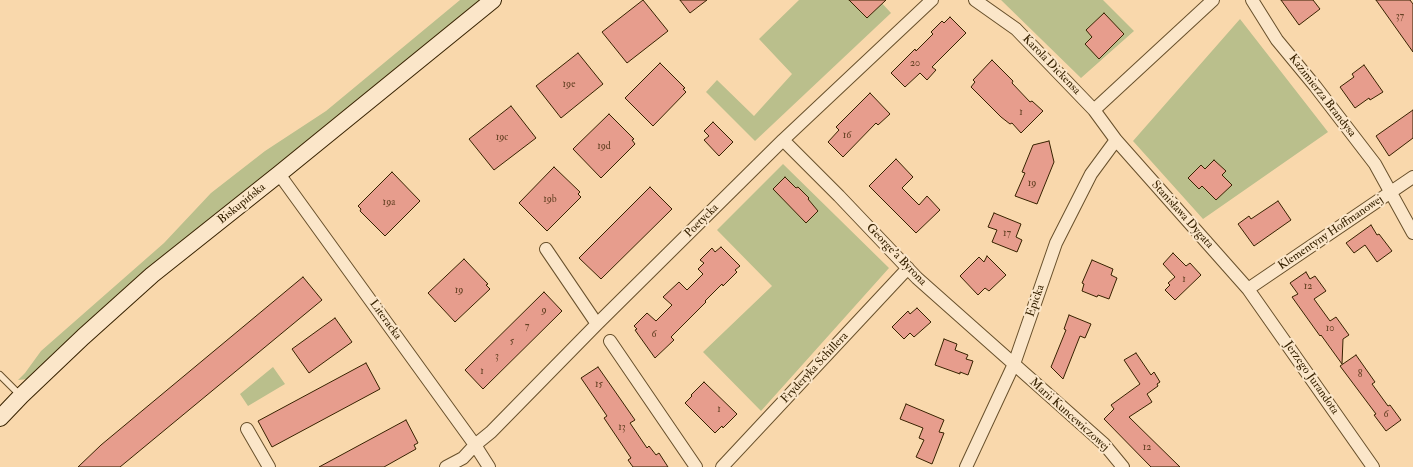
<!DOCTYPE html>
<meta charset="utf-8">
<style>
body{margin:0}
canvas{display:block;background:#f9d8ac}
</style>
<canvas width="1413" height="467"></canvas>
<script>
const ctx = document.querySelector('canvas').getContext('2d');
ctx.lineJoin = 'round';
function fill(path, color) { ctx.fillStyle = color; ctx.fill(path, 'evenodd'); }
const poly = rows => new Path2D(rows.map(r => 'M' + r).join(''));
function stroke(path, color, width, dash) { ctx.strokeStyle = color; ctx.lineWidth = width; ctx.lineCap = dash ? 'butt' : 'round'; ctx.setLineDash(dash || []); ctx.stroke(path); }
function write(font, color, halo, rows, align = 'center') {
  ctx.font = font + ' "IM FELL Double Pica",serif'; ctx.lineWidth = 4; ctx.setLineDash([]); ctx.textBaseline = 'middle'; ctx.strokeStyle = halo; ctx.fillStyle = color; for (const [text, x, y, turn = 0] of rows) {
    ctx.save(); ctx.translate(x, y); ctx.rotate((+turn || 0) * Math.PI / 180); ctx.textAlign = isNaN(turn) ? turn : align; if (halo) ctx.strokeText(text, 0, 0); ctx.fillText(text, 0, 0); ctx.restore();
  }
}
const green = poly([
 [460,0,484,0,28,379,18,380,25,373,41,351,164,243,211,193,265,151,326,111],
 [799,0,879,0,891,13,755,141,706,92,717,80,754,116,792,74,759,39],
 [1001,0,1103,0,1134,31,1081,78],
 [1240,19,1328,132,1203,219,1133,141],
 [783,164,889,268,761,411,703,352,772,286,717,230],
 [273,367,285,384,248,406,240,394]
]);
const building = poly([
 [643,0,668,31,627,63,602,32,643,0],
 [680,0,707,0,690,13,680,0],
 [849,0,886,0,867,18,849,0],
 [1281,0,1313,0,1320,9,1299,25,1281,0],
 [1376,0,1410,0,1413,4,1413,52,1376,0],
 [1104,13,1124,34,1099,59,1085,44,1092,37,1086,30,1104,13],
 [950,17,966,33,932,67,936,70,927,80,920,73,905,87,891,73,915,49,916,51,933,34,931,32,942,21,944,23,950,17],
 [578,53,603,84,561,118,536,86,578,53],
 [992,60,1013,81,1012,83,1030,102,1032,101,1043,111,1021,133,1012,123,1010,124,1001,117,971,87,975,82,973,80,992,60],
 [660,63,685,88,683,89,686,92,653,126,625,98,660,63],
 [1364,65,1383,92,1370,100,1369,98,1355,108,1340,87,1354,77,1352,74,1364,65],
 [870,93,890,114,878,125,876,123,843,157,828,142,839,130,836,127,870,93],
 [511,106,536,138,494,170,469,139,511,106],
 [1413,110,1413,138,1389,156,1376,136,1413,110],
 [609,114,634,139,632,140,635,144,601,178,573,149,609,114],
 [713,122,733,142,719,156,704,140,709,136,704,131,713,122],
 [1049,141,1054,162,1037,204,1015,196,1025,173,1022,172,1033,145,1049,141],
 [896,159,913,177,902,188,919,205,927,196,940,210,916,233,869,186,896,159],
 [1214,160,1226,171,1222,175,1232,185,1216,200,1202,186,1199,189,1188,178,1201,165,1205,169,1214,160],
 [554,167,580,192,578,194,581,197,547,231,519,203,554,167],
 [392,172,420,201,385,236,360,211,361,209,358,206,392,172],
 [785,177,796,188,798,187,809,198,808,199,818,211,806,223,773,189,785,177],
 [650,187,672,209,601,279,579,258,650,187],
 [1278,201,1291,220,1254,246,1238,224,1249,216,1251,219,1278,201],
 [994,213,1021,224,1016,237,1022,240,1017,252,992,242,997,230,988,227,994,213],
 [1371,225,1377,235,1379,234,1392,251,1377,262,1365,245,1354,253,1346,243,1371,225],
 [721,247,740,266,735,270,737,272,723,286,722,284,705,301,706,302,671,337,674,340,655,358,635,330,637,329,634,326,647,313,656,321,672,305,663,297,679,282,687,290,703,274,698,269,704,263,700,260,712,248,715,252,721,247],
 [1173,253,1186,266,1190,263,1201,275,1175,300,1165,290,1170,285,1168,283,1175,277,1163,264,1173,253],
 [987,256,1006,275,989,291,985,288,978,295,960,276,979,257,984,262,987,256],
 [464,259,488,284,486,285,490,289,455,322,428,293,464,259],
 [1092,260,1113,269,1111,275,1117,278,1109,299,1098,295,1097,297,1082,291,1084,284,1082,283,1092,260],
 [1306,272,1310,279,1315,276,1326,291,1314,299,1330,321,1336,317,1349,335,1343,339,1342,364,1321,335,1320,336,1292,297,1298,294,1290,283,1306,272],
 [303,277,322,300,120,467,78,467,101,445,303,277],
 [544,292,562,311,483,389,465,370,544,292],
 [917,308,931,322,914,337,910,333,904,339,892,327,908,311,910,314,917,308],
 [1069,315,1091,324,1085,338,1080,336,1063,379,1051,367,1066,330,1064,329,1069,315],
 [335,318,352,342,309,373,292,349,335,318],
 [944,339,957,344,955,350,968,355,966,359,973,361,968,375,960,372,960,374,935,365,944,339],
 [1136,353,1151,375,1154,372,1160,382,1157,384,1158,386,1147,394,1152,402,1129,417,1180,467,1151,467,1104,419,1114,409,1111,405,1140,384,1124,360,1136,353],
 [1356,355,1375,382,1372,384,1388,406,1390,405,1401,420,1386,431,1374,415,1376,414,1340,366,1356,355],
 [366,363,380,389,272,447,258,421,366,363],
 [598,367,635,420,630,423,647,448,649,446,656,455,659,453,668,467,633,467,628,460,631,458,604,418,607,416,581,378,598,367],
 [704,382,737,414,723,428,722,426,715,433,685,403,692,396,691,395,704,382],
 [906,404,944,420,939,432,944,433,932,464,916,457,924,440,919,438,923,428,900,419,906,404],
 [406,420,418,443,414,445,416,449,384,467,319,467,406,420]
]);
const lane = poly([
 [0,375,20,395]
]);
const street = poly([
 [975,0,1016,29,1094,110,1116,140,1248,289,1373,467],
 [1252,0,1277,40,1315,86,1375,164,1413,233],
 [1094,110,1213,0],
 [783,140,839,196,917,278,1104,444,1123,467],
 [279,174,475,445,489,467],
 [546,249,597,324],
 [1248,289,1413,177],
 [610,341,696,467],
 [247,429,269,467],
 [446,467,463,458,475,445,491,432,597,324,783,140,932,0],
 [722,467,908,268],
 [966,467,1014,364,1056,243,1091,174,1116,140]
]);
const secondary = poly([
 [0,418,21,396,83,337,152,275,279,174,493,0]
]);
const numberNames = [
 ["37",1400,17],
 ["20",915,64],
 ["19e",569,85],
 ["1",1021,113],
 ["16",847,136],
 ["19c",502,138],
 ["19d",604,147],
 ["19",1032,184],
 ["19b",550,200],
 ["19a",389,203],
 ["17",1007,234],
 ["1",1184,280],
 ["12",1308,287],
 ["19",459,291],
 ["9",544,311],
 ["7",527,327],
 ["10",1330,329],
 ["6",654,335],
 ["5",512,342],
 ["3",497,357],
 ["1",482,372],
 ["8",1360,375],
 ["15",599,385],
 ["1",719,410],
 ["6",1386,415],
 ["13",622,428],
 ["12",1147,448]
];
const streetNames = [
 ["Karola Dickensa",1051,65,46],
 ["Kazimierza Brandysa",1322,96,52],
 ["Biskupińska",242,204,-39],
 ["Stanisława Dygata",1182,215,48],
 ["Poetycka",702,221,-45],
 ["Klementyny Hoffmanowej",1331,233,-34],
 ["George'a Byrona",896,255,46],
 ["Epicka",1036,301,-71],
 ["Literacka",385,320,54],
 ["Fryderyka Schillera",815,368,-47],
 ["Jerzego Jurandota",1311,378,55],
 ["Marii Kuncewiczowej",1069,415,42]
];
fill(green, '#babf8c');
fill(building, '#e79d8d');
stroke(building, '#372200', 1);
stroke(lane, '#68502b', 8);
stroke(street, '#68502b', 14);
stroke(secondary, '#372200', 18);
stroke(lane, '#fbe6c9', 6);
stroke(street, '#fbe6c9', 12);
stroke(secondary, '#fbe6c9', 16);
write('10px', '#634123', null, numberNames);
write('12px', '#372200', '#fbe6c9', streetNames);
</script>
